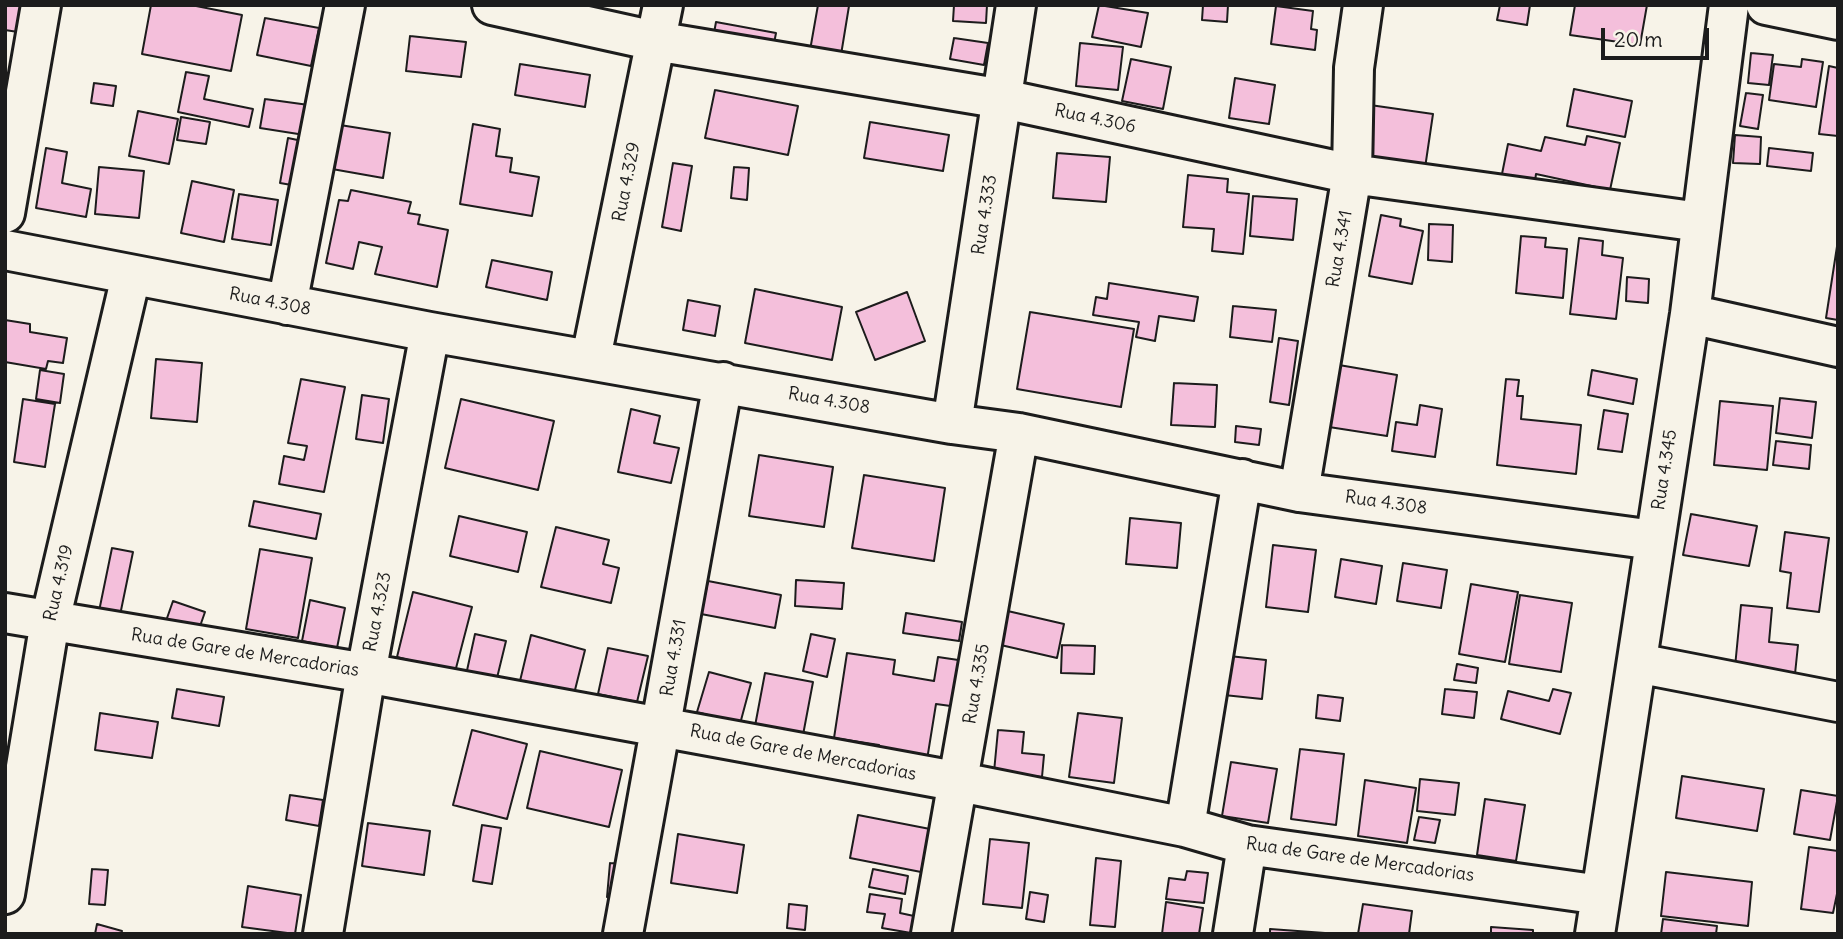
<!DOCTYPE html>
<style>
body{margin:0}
#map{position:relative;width:1843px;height:939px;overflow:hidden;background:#f7f3e8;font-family:Delius,sans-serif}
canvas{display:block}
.frame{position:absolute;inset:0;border:7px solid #1c1c1c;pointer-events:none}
.scale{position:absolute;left:1601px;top:28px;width:108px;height:32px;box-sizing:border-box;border:4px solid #1c1c1c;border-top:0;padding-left:9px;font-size:21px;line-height:24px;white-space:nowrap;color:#1c1c1c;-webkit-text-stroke:5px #f7f3e8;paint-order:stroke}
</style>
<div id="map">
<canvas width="1843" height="939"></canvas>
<div class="frame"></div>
<div class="scale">20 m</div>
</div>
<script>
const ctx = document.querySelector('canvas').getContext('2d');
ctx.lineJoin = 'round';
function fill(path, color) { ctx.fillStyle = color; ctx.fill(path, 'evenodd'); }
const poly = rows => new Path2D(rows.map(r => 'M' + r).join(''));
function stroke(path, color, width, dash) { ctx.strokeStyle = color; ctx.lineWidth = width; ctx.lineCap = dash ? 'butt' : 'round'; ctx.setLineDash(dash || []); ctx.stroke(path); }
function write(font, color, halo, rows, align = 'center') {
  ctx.font = font + ' Delius,sans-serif'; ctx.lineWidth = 5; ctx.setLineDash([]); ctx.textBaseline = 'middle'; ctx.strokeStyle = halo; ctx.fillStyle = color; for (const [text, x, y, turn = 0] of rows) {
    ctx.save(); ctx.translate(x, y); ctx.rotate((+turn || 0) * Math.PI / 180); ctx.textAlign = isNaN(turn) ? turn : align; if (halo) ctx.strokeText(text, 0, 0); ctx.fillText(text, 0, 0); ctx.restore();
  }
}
const building = poly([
 [5,5,24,5,18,32,5,30,5,5],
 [151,5,191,5,242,15,231,71,142,54,151,5],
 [818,5,849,6,840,61,809,56,818,5],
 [954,5,987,5,986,23,953,21,954,5],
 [1099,5,1148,13,1141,47,1092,37,1099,5],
 [1203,5,1228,5,1227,22,1202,20,1203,5],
 [1500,5,1530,5,1527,25,1497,20,1500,5],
 [1575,5,1647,5,1640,45,1570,35,1575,5],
 [1276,6,1313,11,1311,29,1317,30,1315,50,1271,44,1276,6],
 [265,18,319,28,311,66,257,55,265,18],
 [716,22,776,33,772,54,712,44,716,22],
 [410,36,466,42,461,77,406,71,410,36],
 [954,38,988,43,984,65,950,59,954,38],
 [1080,43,1123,47,1118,90,1076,86,1080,43],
 [1751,53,1773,55,1769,85,1748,83,1751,53],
 [1131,59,1171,67,1163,109,1122,101,1131,59],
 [1802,59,1823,62,1816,107,1769,100,1774,64,1801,67,1802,59],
 [520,64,590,75,585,107,515,95,520,64],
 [1829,66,1838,68,1838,136,1819,134,1829,66],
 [186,72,209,76,204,99,253,109,249,127,178,112,186,72],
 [1235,78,1275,85,1269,124,1229,118,1235,78],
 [94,83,116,86,113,106,91,103,94,83],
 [1574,89,1632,101,1625,137,1567,126,1574,89],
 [715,90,798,106,788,155,705,138,715,90],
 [1746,93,1763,95,1758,129,1740,126,1746,93],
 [265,99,316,106,311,136,260,128,265,99],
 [1370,105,1433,114,1425,168,1363,159,1370,105],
 [138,111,178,119,169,164,129,156,138,111],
 [181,117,210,122,206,144,177,140,181,117],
 [870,122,949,135,943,171,864,158,870,122],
 [473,124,500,129,496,156,512,158,510,172,539,177,532,216,460,204,473,124],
 [340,125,390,133,383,178,332,169,340,125],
 [1735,135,1761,137,1760,164,1733,163,1735,135],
 [1587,136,1620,143,1610,190,1536,174,1535,181,1502,174,1508,144,1541,151,1545,137,1585,145,1587,136],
 [288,138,312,143,303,187,280,183,288,138],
 [46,148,67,152,62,183,91,189,86,217,36,208,46,148],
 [1769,148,1813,153,1811,171,1767,166,1769,148],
 [1057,153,1110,157,1106,202,1053,198,1057,153],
 [673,163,692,166,681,231,662,227,673,163],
 [99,167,144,171,139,218,95,214,99,167],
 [734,167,749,168,747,200,731,198,734,167],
 [1188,175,1228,179,1227,192,1249,194,1243,254,1212,251,1214,229,1183,227,1188,175],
 [192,181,234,190,224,242,181,233,192,181],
 [351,190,411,202,408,213,420,215,418,224,448,230,437,287,375,274,382,247,359,242,353,269,326,263,339,200,348,201,351,190],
 [239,194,278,200,271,245,232,239,239,194],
 [1253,196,1297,199,1293,240,1250,236,1253,196],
 [1381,215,1401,219,1400,226,1423,231,1412,284,1369,276,1381,215],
 [1429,224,1453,225,1452,262,1428,260,1429,224],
 [1521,236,1546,238,1545,247,1567,249,1563,298,1516,293,1521,236],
 [1579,238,1603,241,1602,255,1623,258,1616,319,1570,314,1579,238],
 [1838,240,1838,320,1826,318,1838,240],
 [492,260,552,272,547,300,486,287,492,260],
 [1627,277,1649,279,1648,303,1626,301,1627,277],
 [1109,283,1198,297,1194,321,1159,316,1155,341,1136,337,1139,322,1093,315,1096,297,1107,299,1109,283],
 [755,289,842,307,832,360,745,343,755,289],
 [907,292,925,341,875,360,856,312,907,292],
 [688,300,720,306,715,336,683,330,688,300],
 [1233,306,1276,310,1272,342,1230,337,1233,306],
 [1030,312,1134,329,1121,407,1017,389,1030,312],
 [5,320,30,324,30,332,67,338,63,363,48,361,46,369,5,362,5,320],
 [1279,338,1298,341,1289,405,1270,402,1279,338],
 [156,359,202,363,197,422,151,418,156,359],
 [1339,365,1397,375,1387,436,1329,427,1339,365],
 [40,370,64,374,60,403,36,399,40,370],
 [1592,370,1637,379,1633,404,1588,395,1592,370],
 [301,379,345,387,324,492,279,484,284,456,304,460,307,446,288,443,301,379],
 [1506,379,1519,380,1517,396,1523,396,1521,419,1581,425,1576,474,1497,465,1506,379],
 [1174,383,1217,385,1215,427,1171,425,1174,383],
 [362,395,389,399,383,443,356,439,362,395],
 [1780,398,1816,402,1812,438,1776,433,1780,398],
 [23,399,55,404,45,467,14,462,23,399],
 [461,399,554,421,538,490,445,468,461,399],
 [1720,401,1773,406,1767,470,1714,465,1720,401],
 [1420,405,1442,409,1435,457,1392,451,1396,422,1417,425,1420,405],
 [631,409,660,416,654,443,679,448,671,483,618,472,631,409],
 [1604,410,1628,414,1622,452,1598,449,1604,410],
 [1236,426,1261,429,1259,445,1235,442,1236,426],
 [1776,441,1811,445,1809,469,1773,465,1776,441],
 [759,455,833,467,824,527,749,516,759,455],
 [864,475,945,488,934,561,852,548,864,475],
 [254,501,321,514,316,539,249,526,254,501],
 [1691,514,1757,526,1749,566,1683,555,1691,514],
 [459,516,527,532,518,572,450,556,459,516],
 [1130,518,1181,523,1177,568,1126,564,1130,518],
 [556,527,609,540,603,564,619,568,611,603,541,587,556,527],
 [1785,532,1829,538,1819,612,1787,608,1791,573,1780,571,1785,532],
 [1273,545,1316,550,1308,612,1266,607,1273,545],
 [112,548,133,552,118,625,97,621,112,548],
 [260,549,312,558,298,638,246,629,260,549],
 [1341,559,1382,566,1376,604,1335,597,1341,559],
 [1403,563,1447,570,1441,608,1397,601,1403,563],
 [796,580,844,583,842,609,795,606,796,580],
 [708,581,781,595,775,628,701,614,708,581],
 [1471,584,1518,592,1505,662,1459,654,1471,584],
 [413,592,472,607,455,672,397,657,413,592],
 [1520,595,1572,603,1561,672,1509,664,1520,595],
 [310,600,345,608,337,648,302,641,310,600],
 [173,601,205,612,198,632,166,621,173,601],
 [1741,605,1772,608,1769,642,1798,645,1795,674,1735,667,1741,605],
 [999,609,1064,624,1057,658,992,643,999,609],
 [906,613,962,622,959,641,903,633,906,613],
 [475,634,506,641,496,682,466,675,475,634],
 [811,634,835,639,827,677,803,671,811,634],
 [531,635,585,650,574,694,520,681,531,635],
 [1062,645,1095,646,1094,674,1061,673,1062,645],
 [608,648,648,656,637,702,598,694,608,648],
 [847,653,895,660,893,674,934,681,938,657,965,661,958,707,936,704,926,766,877,759,879,745,834,738,847,653],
 [1229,656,1266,660,1262,699,1224,695,1229,656],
 [1457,664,1478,668,1476,683,1454,680,1457,664],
 [709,672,751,683,740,724,697,712,709,672],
 [765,673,813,682,803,735,755,726,765,673],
 [177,689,224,697,219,726,172,718,177,689],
 [1445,689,1477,692,1474,718,1442,714,1445,689],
 [1553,689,1571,693,1560,734,1501,719,1508,691,1549,701,1553,689],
 [1318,695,1343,698,1340,721,1316,718,1318,695],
 [100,713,158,722,152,758,95,750,100,713],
 [1078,713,1122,718,1114,783,1069,777,1078,713],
 [472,730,527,744,507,819,453,805,472,730],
 [998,730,1024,732,1022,753,1044,755,1042,777,994,772,998,730],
 [1300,749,1344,754,1336,825,1291,819,1300,749],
 [540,751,622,770,609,827,527,808,540,751],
 [1231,762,1277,769,1268,823,1222,816,1231,762],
 [1682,776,1764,789,1757,831,1676,818,1682,776],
 [1420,779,1459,783,1455,815,1417,811,1420,779],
 [1365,780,1416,788,1407,843,1358,836,1365,780],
 [1801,790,1838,796,1830,840,1794,834,1801,790],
 [290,795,323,800,319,826,286,820,290,795],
 [1485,799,1525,805,1516,861,1477,855,1485,799],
 [858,815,930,829,921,872,850,858,858,815],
 [1419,817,1440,820,1435,843,1414,840,1419,817],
 [368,823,430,831,424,875,362,866,368,823],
 [482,825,501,828,492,884,473,881,482,825],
 [678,834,744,845,737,893,671,883,678,834],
 [990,839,1029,843,1022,908,983,904,990,839],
 [1809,847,1838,851,1838,889,1833,913,1801,909,1809,847],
 [1096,858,1121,861,1115,927,1090,925,1096,858],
 [610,863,628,864,625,899,607,897,610,863],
 [92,869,108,870,105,905,89,904,92,869],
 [873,869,908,876,905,894,869,887,873,869],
 [1187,871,1208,873,1204,903,1166,899,1169,878,1185,880,1187,871],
 [1666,872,1752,882,1748,926,1661,916,1666,872],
 [248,886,301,895,295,934,242,927,248,886],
 [1030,892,1048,895,1044,922,1026,919,1030,892],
 [870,894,902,899,900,913,914,916,911,933,882,928,885,914,867,912,870,894],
 [1166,902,1203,908,1199,934,1162,934,1166,902],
 [789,904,807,906,805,930,787,928,789,904],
 [1363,904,1412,911,1409,934,1358,934,1363,904],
 [1663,919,1717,926,1716,934,1661,934,1663,919],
 [97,924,122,931,121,934,95,934,97,924],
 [1491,927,1533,930,1533,934,1491,934,1491,927],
 [1270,929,1325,933,1324,934,1270,934,1270,929]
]);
const minor = poly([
 [492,5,655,41,1003,99,1352,174,1700,222],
 [1766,5,1838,20],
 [5,213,41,5],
 [5,250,430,332,952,424,1019,433,1299,492,1654,540],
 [287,305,345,5],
 [1690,314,1838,347],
 [591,358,663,5],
 [952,424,1016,5],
 [1299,492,1352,174,1354,68,1363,5],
 [5,613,366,673,960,782,1185,827,1247,845,1601,895],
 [1637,663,1838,702],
 [1185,827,1242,479],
 [5,894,50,621,131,276],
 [323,934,366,673,430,332],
 [623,934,723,382],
 [931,934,1019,433],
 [1233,934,1247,845],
 [1595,934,1690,314,1729,5]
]);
const streetNames = [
 ["Rua 4.306",1095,119,12],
 ["Rua 4.329",627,182,-79],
 ["Rua 4.333",985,215,-81],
 ["Rua 4.341",1340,249,-80],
 ["Rua 4.308",270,302,11],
 ["Rua 4.308",829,401,10],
 ["Rua 4.345",1665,470,-81],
 ["Rua 4.308",1386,503,8],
 ["Rua 4.319",59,583,-77],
 ["Rua 4.323",378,612,-79],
 ["Rua de Gare de Mercadorias",245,653,9],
 ["Rua 4.331",674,658,-80],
 ["Rua 4.335",977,684,-80],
 ["Rua de Gare de Mercadorias",803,753,11],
 ["Rua de Gare de Mercadorias",1360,860,8]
];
fill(building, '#f4bfdb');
stroke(building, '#1c1c1c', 2);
stroke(minor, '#1c1c1c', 44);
stroke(minor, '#f7f3e8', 38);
write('18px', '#1c1c1c', '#f7f3e8', streetNames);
</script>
